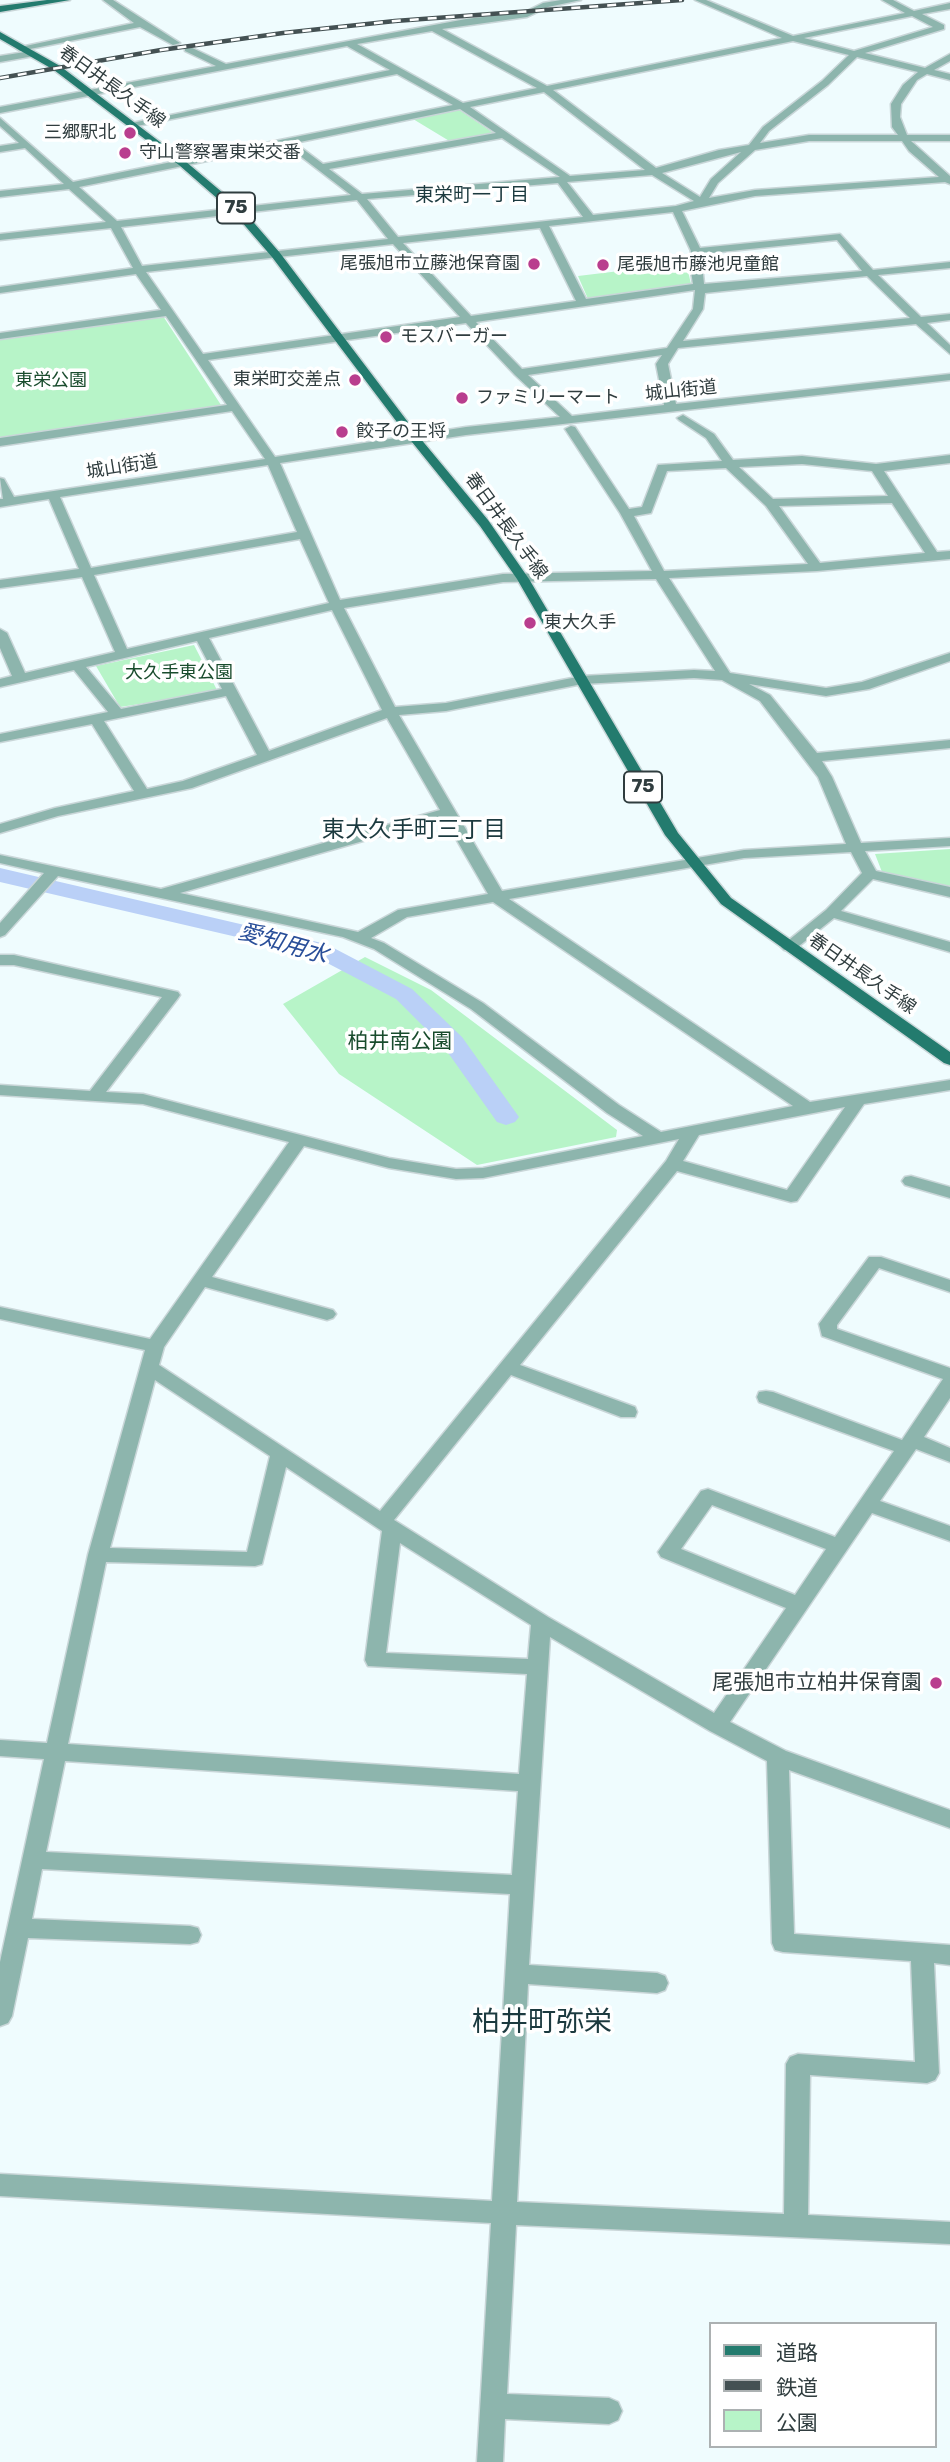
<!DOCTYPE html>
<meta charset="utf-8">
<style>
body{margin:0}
#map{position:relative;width:950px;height:2462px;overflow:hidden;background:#effcfe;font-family:Rubik,"Noto Sans JP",sans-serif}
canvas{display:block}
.legend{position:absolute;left:709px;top:2322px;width:228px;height:126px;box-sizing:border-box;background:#fff;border:2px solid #acb1b2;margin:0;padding:9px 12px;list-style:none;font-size:21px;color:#303d3f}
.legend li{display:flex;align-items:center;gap:14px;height:35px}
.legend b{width:35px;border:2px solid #acb1b2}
</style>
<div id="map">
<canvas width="950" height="2462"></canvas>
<ul class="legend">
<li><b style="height:9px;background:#237b6e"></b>道路</li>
<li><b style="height:9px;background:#445153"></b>鉄道</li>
<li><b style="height:19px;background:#b7f4c8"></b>公園</li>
</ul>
</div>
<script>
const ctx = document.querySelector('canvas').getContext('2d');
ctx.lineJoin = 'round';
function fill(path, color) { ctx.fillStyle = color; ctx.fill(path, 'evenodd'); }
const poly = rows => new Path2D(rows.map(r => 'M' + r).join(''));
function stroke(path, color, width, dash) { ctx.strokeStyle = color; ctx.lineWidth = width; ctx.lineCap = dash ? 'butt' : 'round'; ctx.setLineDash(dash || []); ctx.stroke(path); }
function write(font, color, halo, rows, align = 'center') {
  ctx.font = font + ' Rubik,"Noto Sans JP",sans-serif'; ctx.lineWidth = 7; ctx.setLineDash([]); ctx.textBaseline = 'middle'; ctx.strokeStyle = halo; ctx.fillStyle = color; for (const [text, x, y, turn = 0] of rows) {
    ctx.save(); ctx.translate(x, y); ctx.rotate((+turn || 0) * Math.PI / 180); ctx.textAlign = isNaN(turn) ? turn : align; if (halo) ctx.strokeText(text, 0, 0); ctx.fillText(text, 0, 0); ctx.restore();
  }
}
const green = poly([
 [458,109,495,134,451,142,413,119],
 [686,263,691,284,588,299,578,276],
 [163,316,221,405,0,438,0,340],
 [194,645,218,692,120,707,96,666],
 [950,849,950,886,882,872,875,854],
 [365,957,431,990,617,1130,616,1137,477,1165,339,1074,283,1004]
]);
const canal = poly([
 [0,868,326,944,412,989,462,1037,519,1117,515,1122,506,1125,497,1122,444,1047,396,999,310,954,0,882,0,868]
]);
const minor = poly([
 [103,0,113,0,180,43,173,45,140,27,20,51,16,48,134,23,103,0],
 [561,0,581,0,548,7,527,17,442,29,547,86,782,38,695,0,706,0,793,36,905,13,882,0,893,0,914,11,950,3,950,9,922,14,944,25,944,29,865,53,925,68,950,54,950,61,934,70,950,74,950,80,927,74,917,80,901,104,900,117,907,135,950,135,950,141,911,141,950,176,950,184,945,182,755,196,682,211,700,248,840,234,873,270,950,262,950,268,878,275,921,317,950,314,950,320,927,323,950,345,950,354,916,324,678,348,668,364,676,404,950,374,950,380,466,435,280,463,340,600,503,574,652,571,620,513,565,429,571,426,575,427,629,509,642,507,658,465,722,461,706,438,679,420,677,418,683,415,714,434,733,460,802,456,876,464,950,455,950,463,884,471,937,552,950,551,950,559,817,571,669,578,730,673,826,688,862,682,950,653,950,661,869,689,826,696,749,684,770,695,817,753,950,740,950,748,822,761,832,777,861,843,950,838,950,846,865,851,876,871,950,887,950,897,873,879,841,911,950,942,950,952,834,918,794,950,784,950,781,947,784,944,826,910,862,873,851,852,744,858,509,899,810,1102,950,1080,950,1090,864,1104,797,1201,791,1202,677,1171,520,1365,635,1407,637,1412,635,1417,621,1417,511,1375,394,1520,548,1617,714,1713,786,1608,661,1557,658,1552,701,1491,708,1489,835,1537,894,1451,759,1402,757,1397,759,1392,766,1391,773,1392,902,1440,943,1379,822,1336,819,1324,869,1257,881,1257,950,1280,950,1292,879,1268,837,1325,837,1329,950,1368,950,1398,924,1437,950,1448,950,1462,916,1449,880,1501,950,1526,950,1541,872,1513,730,1722,786,1751,950,1810,950,1828,789,1770,794,1934,950,1945,950,1965,934,1963,939,2073,935,2080,927,2083,810,2075,808,2215,950,2222,950,2244,516,2225,507,2394,609,2398,618,2402,622,2411,618,2420,609,2424,505,2419,503,2462,477,2462,491,2223,0,2196,0,2174,492,2201,510,1894,42,1869,32,1919,190,1926,198,1928,201,1935,198,1942,190,1944,28,1938,12,2016,8,2023,0,2026,0,1962,44,1759,0,1756,0,1740,47,1743,88,1555,145,1350,0,1319,0,1307,150,1339,289,1142,143,1104,0,1095,0,1085,90,1091,162,997,14,965,0,965,0,955,14,955,178,992,180,995,178,998,106,1092,143,1094,389,1158,456,1169,483,1168,643,1136,607,1113,471,1009,374,949,343,937,58,876,5,935,0,937,0,923,44,873,0,863,0,855,161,889,440,810,387,718,192,788,58,816,0,833,0,824,55,808,134,791,92,724,0,742,0,734,108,712,74,670,0,687,0,679,12,676,0,648,0,629,7,633,25,673,115,652,82,577,0,588,0,580,79,569,49,499,0,507,0,499,3,499,0,478,4,479,14,497,265,459,232,411,0,446,0,438,227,405,166,316,0,339,0,333,161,310,136,274,0,293,0,287,133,268,111,228,0,240,0,234,106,222,69,189,0,197,0,191,64,184,25,148,0,152,0,146,19,143,0,126,0,118,73,182,453,105,397,74,132,127,127,124,390,70,347,46,0,113,0,107,216,66,185,51,185,47,188,46,226,64,466,19,525,12,543,3,561,0],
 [912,16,933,27,854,51,804,38,912,16],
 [432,31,537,88,463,103,357,44,432,31],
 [793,41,849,55,822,81,763,127,749,145,719,150,656,168,553,90,793,41],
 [857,57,918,72,903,85,891,104,892,127,898,135,809,135,760,143,769,131,828,85,857,57],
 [544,92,645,170,570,176,470,107,544,92],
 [460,109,496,133,323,164,295,143,460,109],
 [502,138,560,177,362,194,329,169,502,138],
 [809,141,902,141,909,151,939,177,755,190,709,198,718,183,755,150,809,141],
 [286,145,351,195,117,221,79,187,286,145],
 [741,152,711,179,700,197,662,173,741,152],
 [652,175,694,201,676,206,593,215,567,182,652,175],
 [558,183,583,217,398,237,367,199,558,183],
 [357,200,388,239,142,266,121,227,357,200],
 [673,212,691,251,689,259,693,284,586,299,549,226,673,212],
 [540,228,576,301,471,316,403,243,540,228],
 [837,240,862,271,704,284,701,254,837,240],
 [393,244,460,317,203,354,146,272,393,244],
 [867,276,910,318,683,341,703,309,705,293,867,276],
 [695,290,693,309,667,348,522,369,476,322,695,290],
 [466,323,515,375,560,417,466,427,275,457,208,360,466,323],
 [662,355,656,364,664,405,572,416,528,375,662,355],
 [802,464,872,471,888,496,773,499,739,467,802,464],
 [268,465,297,532,91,568,60,497,268,465],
 [726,468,766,506,808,564,664,571,634,516,651,513,667,471,726,468],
 [892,503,925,553,820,563,779,506,892,503],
 [300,539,329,603,127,649,94,575,300,539],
 [656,579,715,671,694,670,582,676,446,703,395,707,344,608,503,582,656,579],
 [332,610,382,710,269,751,209,638,332,610],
 [197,641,222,689,121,709,86,667,197,641],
 [694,678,722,680,760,701,818,777,846,844,744,850,502,891,399,715,446,711,582,684,694,678],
 [226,696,257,755,183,781,147,789,104,721,226,696],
 [444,818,488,894,398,910,358,932,180,893,444,818],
 [493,902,793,1106,661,1132,619,1105,483,1003,384,943,371,938,407,917,493,902],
 [845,1107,787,1190,683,1161,699,1135,845,1107],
 [679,1139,666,1161,380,1511,159,1365,164,1347,205,1287,327,1320,333,1318,336,1314,333,1310,212,1277,304,1146,389,1168,456,1179,483,1178,679,1139],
 [155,1380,270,1456,247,1552,110,1548,155,1380],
 [286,1467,382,1531,365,1660,368,1666,527,1674,519,1774,68,1744,106,1562,255,1566,262,1564,286,1467],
 [712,1505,826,1549,795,1595,681,1549,712,1505],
 [400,1543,531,1625,528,1659,386,1653,400,1543],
 [550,1637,710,1731,767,1761,772,1943,775,1950,783,1952,911,1961,915,2062,798,2054,790,2057,786,2064,784,2214,517,2202,528,1984,657,1993,665,1990,668,1983,665,1976,657,1973,529,1965,550,1637],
 [65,1761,518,1791,512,1875,46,1852,65,1761],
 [31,51,35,54,34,56,0,62,0,56,31,51],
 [911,1176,950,1187,950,1198,905,1185,902,1181,905,1177,911,1176]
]);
const major = poly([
 [47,0,70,0,0,12,0,6,47,0],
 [0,32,60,66,185,161,242,209,280,253,420,438,488,520,529,579,678,833,731,898,950,1052,950,1065,944,1063,721,904,665,835,517,579,480,526,412,442,272,257,234,213,179,165,54,70,0,39,0,32]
]);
const rail = poly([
 [0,78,161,50,283,33,395,21,682,0]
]);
const markers = [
 [130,133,7,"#b93e8e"],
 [125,153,7,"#b93e8e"],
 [534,264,7,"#b93e8e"],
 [603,265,7,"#b93e8e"],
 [386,337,7,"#b93e8e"],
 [355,380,7,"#b93e8e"],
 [462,398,7,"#b93e8e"],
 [342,432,7,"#b93e8e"],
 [530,623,7,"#b93e8e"],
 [936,1683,7,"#b93e8e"]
];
const farStreetnames = [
 ["春日井長久手線",112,87,36],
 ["城山街道",681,391,-6],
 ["城山街道",122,467,-9],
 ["春日井長久手線",506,526,54],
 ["春日井長久手線",862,974,35]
];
const farPoinames = [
 ["三郷駅北",116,133,"right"],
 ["守山警察署東栄交番",139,153],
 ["尾張旭市立藤池保育園",520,264,"right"],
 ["尾張旭市藤池児童館",617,265],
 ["モスバーガー",400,337],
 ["東栄町交差点",341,380,"right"],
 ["ファミリーマート",476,398],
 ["餃子の王将",356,432],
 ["東大久手",544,623]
];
const farParknames = [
 ["東栄公園",51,381],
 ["大久手東公園",179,673]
];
const farNeighbourhoodnames = [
 ["東栄町一丁目",472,196]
];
const shields = [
 [236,208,38],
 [643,787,38]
];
const shieldNames = [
 ["75",236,208],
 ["75",643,787]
];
const parkNames = [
 ["柏井南公園",400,1042]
];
const poiNames = [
 ["尾張旭市立柏井保育園",922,1683]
];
const neighbourhoodNames = [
 ["東大久手町三丁目",414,830]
];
const waterNames = [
 ["愛知用水",283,944,16]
];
const nearQuarternames = [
 ["柏井町弥栄",542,2023]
];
fill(green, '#b7f4c8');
fill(canal, '#bad0f7');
stroke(minor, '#c9d6d8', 3);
stroke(major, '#c9d6d8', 3);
fill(minor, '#8db5ad');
fill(major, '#237b6e');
stroke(rail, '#445153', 4.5);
stroke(rail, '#fff', 2.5, [9]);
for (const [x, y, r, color] of markers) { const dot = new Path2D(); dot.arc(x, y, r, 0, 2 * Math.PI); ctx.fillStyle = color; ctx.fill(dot); stroke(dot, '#fff', 2.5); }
write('18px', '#303d3f', '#fff', farStreetnames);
write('18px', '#303d3f', '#fff', farPoinames, 'left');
write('18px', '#194c2d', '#fff', farParknames);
write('19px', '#1c3a3f', '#fff', farNeighbourhoodnames);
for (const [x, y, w] of shields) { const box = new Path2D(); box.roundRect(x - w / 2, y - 15.5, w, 31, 5); ctx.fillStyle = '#fff'; ctx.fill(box); stroke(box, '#303d3f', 2); }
write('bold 19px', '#303d3f', null, shieldNames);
write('21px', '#194c2d', '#fff', parkNames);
write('21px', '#303d3f', '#fff', poiNames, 'right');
write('23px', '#1c3a3f', '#fff', neighbourhoodNames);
write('italic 23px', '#294e99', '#fff', waterNames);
write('28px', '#1c3a3f', '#fff', nearQuarternames);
</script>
